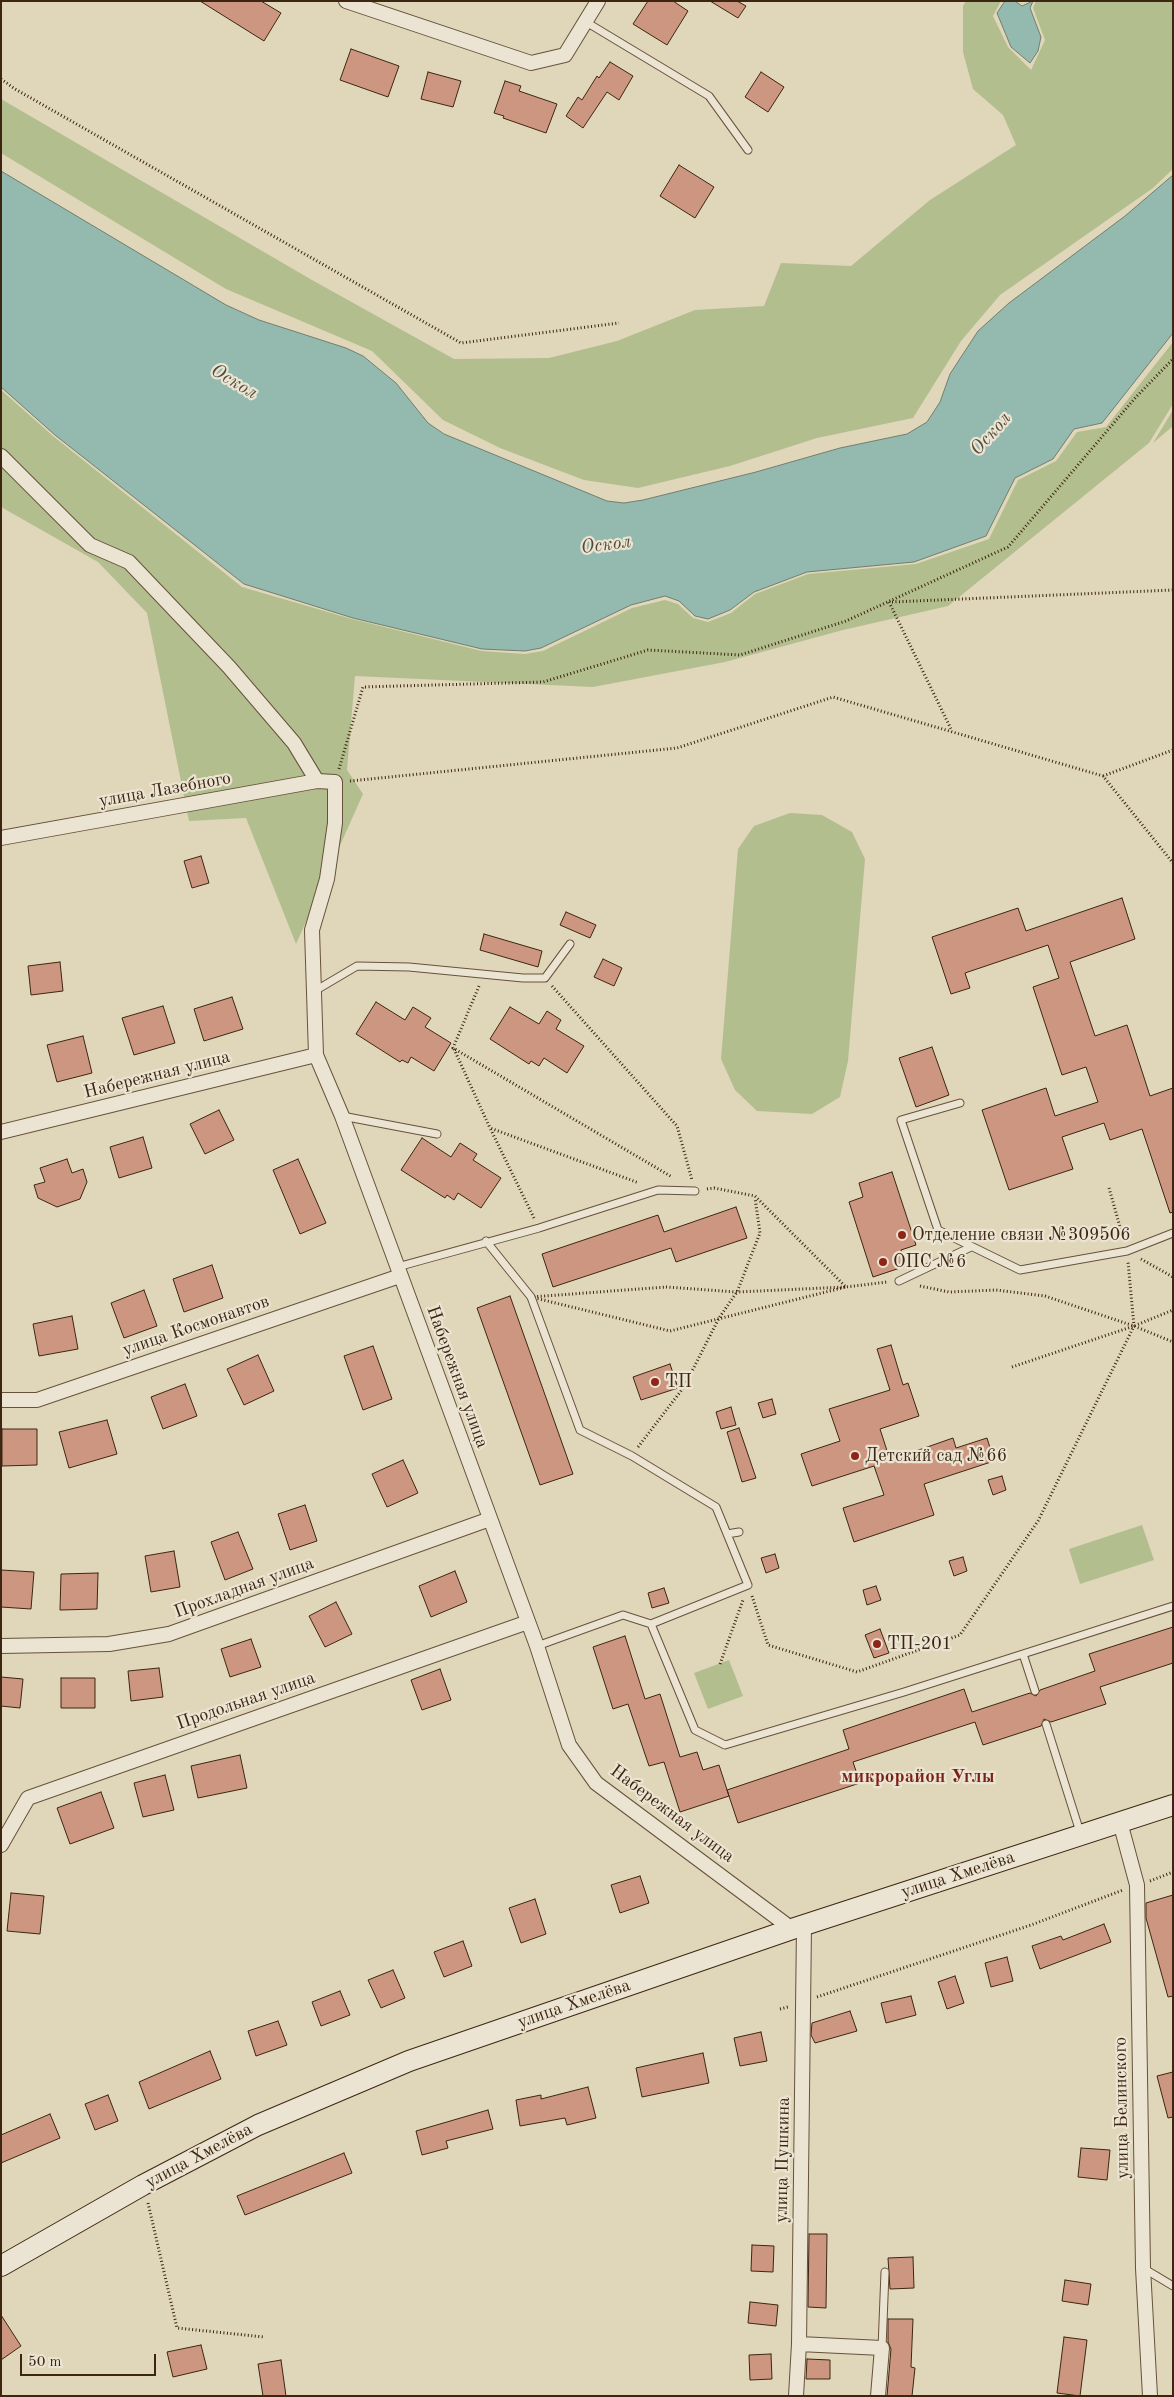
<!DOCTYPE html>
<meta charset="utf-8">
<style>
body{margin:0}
#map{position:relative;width:1174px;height:2397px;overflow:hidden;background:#e0d6b9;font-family:"Old Standard TT",serif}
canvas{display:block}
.frame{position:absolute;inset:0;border:2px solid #3d2611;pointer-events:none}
.scale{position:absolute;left:20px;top:2354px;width:136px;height:22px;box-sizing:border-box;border:2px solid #3d2611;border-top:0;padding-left:6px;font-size:15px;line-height:18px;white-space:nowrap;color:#3d2611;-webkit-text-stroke:4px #ebe4d2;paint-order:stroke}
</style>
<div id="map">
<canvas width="1174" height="2397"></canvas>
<div class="frame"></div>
<div class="scale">50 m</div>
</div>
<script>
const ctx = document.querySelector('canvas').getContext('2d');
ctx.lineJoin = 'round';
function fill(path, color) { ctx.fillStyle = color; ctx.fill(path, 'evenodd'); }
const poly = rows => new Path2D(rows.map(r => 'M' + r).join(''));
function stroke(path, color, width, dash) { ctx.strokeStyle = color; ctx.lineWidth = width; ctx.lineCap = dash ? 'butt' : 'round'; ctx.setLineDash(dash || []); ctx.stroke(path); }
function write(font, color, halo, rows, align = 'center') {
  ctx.font = font + ' "Old Standard TT",serif'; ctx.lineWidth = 4.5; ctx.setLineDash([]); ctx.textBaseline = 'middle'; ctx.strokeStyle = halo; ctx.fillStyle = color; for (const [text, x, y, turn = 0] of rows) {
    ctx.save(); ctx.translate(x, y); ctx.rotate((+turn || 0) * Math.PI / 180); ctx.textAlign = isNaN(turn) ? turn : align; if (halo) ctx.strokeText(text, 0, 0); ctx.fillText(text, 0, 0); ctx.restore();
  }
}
const green = poly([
 [966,1,1001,1,993,16,1008,47,1031,70,1045,40,1033,8,1036,1,1173,1,1173,169,1153,188,1000,295,961,341,913,418,817,438,730,466,638,488,584,480,500,448,443,420,372,351,226,289,1,153,1,99,312,280,454,359,549,358,617,341,695,310,764,306,781,263,851,266,930,200,1016,145,1003,115,973,89,963,52,963,6],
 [1173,342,1173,404,1149,443,948,606,843,630,725,662,593,687,355,676,347,770,363,794,296,944,246,818,189,821,147,613,98,562,1,507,1,390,53,436,242,587,352,619,482,651,525,654,543,651,632,608,665,600,678,604,693,618,708,622,731,613,755,594,808,574,916,564,989,539,1018,480,1056,461,1077,432,1106,427],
 [1173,410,1173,426,1153,443],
 [790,813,822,815,852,832,865,859,848,1061,840,1097,812,1114,757,1111,735,1090,721,1059,738,849,754,826],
 [1142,1525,1154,1560,1080,1584,1069,1549],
 [729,1660,743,1696,708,1709,694,1673]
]);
const water = poly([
 [1005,1,1015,1,1022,6,1033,1,1030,8,1041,37,1038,51,1030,63,1011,47,997,13,1005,1],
 [1,171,226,305,259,320,346,348,363,356,396,383,428,423,444,434,607,501,624,503,643,500,756,472,840,448,907,434,927,422,940,402,950,374,978,331,1009,303,1125,216,1173,175,1173,333,1102,423,1074,429,1053,459,1015,478,986,536,914,562,807,572,754,592,730,610,708,619,695,616,679,601,665,596,631,605,541,648,525,651,482,649,353,618,244,584,55,435,1,387,1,171]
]);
const building = poly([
 [200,1,261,1,281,13,264,41,200,1],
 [648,1,673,1,688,11,667,45,633,24,648,1],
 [710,1,737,1,746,6,738,18,710,1],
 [351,49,399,66,388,97,340,80,351,49],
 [610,62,633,76,619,100,607,92,583,128,566,116,578,97,582,100,597,76,599,78,610,62],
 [428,72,461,81,453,107,421,99,428,72],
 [761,72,784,87,768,112,745,97,761,72],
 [505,81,521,86,519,91,557,104,546,133,503,118,504,116,494,113,505,81],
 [679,165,714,187,695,218,660,196,679,165],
 [201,856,209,883,192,888,184,861,201,856],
 [1122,898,1135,939,1070,962,1095,1036,1127,1025,1150,1096,1173,1088,1173,1212,1170,1213,1142,1129,1110,1140,1104,1123,1062,1137,1073,1169,1009,1190,982,1110,1046,1088,1055,1116,1098,1102,1086,1067,1062,1075,1033,987,1059,978,1048,945,965,973,970,988,951,994,932,937,1018,908,1026,931,1122,898],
 [566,912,596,925,590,938,560,925,566,912],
 [484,934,542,951,538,967,480,950,484,934],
 [603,959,622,968,614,986,594,977,603,959],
 [60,962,63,991,31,995,28,966,60,962],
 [232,997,243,1029,204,1041,194,1009,232,997],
 [376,1002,405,1020,413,1007,431,1018,425,1027,451,1043,434,1071,411,1057,408,1063,402,1060,400,1062,356,1034,376,1002],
 [163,1006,175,1043,134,1055,122,1018,163,1006],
 [510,1007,539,1024,547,1011,561,1020,556,1029,584,1046,567,1073,544,1058,539,1066,531,1061,529,1064,490,1039,510,1007],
 [83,1036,92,1073,57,1082,47,1045,83,1036],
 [932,1047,949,1095,916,1107,899,1058,932,1047],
 [219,1110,234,1140,205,1154,190,1124,219,1110],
 [143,1137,152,1168,119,1178,110,1147,143,1137],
 [422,1138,451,1157,460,1143,477,1154,473,1160,501,1178,481,1208,458,1193,454,1200,447,1195,445,1198,401,1170,422,1138],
 [67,1159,72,1173,83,1169,87,1182,80,1199,57,1207,38,1198,34,1185,45,1182,40,1168,67,1159],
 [298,1159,326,1223,300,1234,273,1170,298,1159],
 [892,1172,916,1245,901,1250,906,1266,873,1277,849,1202,863,1197,859,1183,892,1172],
 [736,1207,747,1238,676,1262,671,1248,553,1287,542,1254,658,1215,664,1232,736,1207],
 [212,1265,223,1298,184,1312,173,1279,212,1265],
 [144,1290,157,1326,124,1338,111,1303,144,1290],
 [510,1296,573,1474,540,1485,477,1308,510,1296],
 [72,1316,78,1349,39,1356,33,1324,72,1316],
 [891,1345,903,1385,908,1383,919,1416,880,1429,890,1460,953,1438,956,1448,987,1438,994,1461,924,1484,934,1515,854,1542,843,1508,884,1495,874,1466,812,1486,801,1454,840,1441,829,1409,890,1390,877,1349,891,1345],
 [373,1346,392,1399,363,1410,344,1356,373,1346],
 [258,1355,274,1391,244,1405,227,1369,258,1355],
 [670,1364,678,1388,641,1400,633,1377,670,1364],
 [185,1384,197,1416,163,1429,151,1397,185,1384],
 [772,1399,776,1414,763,1418,758,1403,772,1399],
 [731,1407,736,1425,721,1429,716,1412,731,1407],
 [107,1420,117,1454,69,1468,59,1432,107,1420],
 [739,1428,756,1478,742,1482,727,1432,739,1428],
 [2,1429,37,1429,37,1465,2,1466,2,1429],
 [403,1460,418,1493,387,1507,372,1474,403,1460],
 [1002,1476,1006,1490,993,1495,988,1480,1002,1476],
 [305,1505,317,1541,290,1550,278,1514,305,1505],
 [238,1532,253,1569,225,1580,211,1542,238,1532],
 [174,1551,180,1587,151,1592,145,1556,174,1551],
 [775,1554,779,1568,766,1573,761,1558,775,1554],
 [963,1557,967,1571,954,1576,949,1561,963,1557],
 [1,1570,34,1572,31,1609,1,1607,1,1570],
 [455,1571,467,1602,431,1617,419,1586,455,1571],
 [98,1573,97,1609,60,1610,61,1574,98,1573],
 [876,1586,881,1600,867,1605,863,1590,876,1586],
 [664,1588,669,1603,652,1608,648,1593,664,1588],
 [336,1602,352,1634,325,1647,309,1616,336,1602],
 [1173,1627,1173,1663,1100,1687,1106,1704,1051,1722,1044,1719,1041,1726,983,1745,975,1722,853,1762,860,1783,738,1823,727,1790,849,1749,843,1730,964,1689,972,1712,1030,1693,1036,1696,1040,1690,1095,1671,1089,1654,1173,1627],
 [880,1629,889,1653,874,1658,865,1635,880,1629],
 [625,1636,645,1699,660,1694,680,1757,697,1752,703,1770,719,1765,729,1796,680,1812,664,1762,649,1766,628,1704,613,1709,593,1647,625,1636],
 [251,1639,261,1667,230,1677,221,1649,251,1639],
 [159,1668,163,1697,131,1701,128,1671,159,1668],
 [440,1669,451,1700,422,1710,411,1680,440,1669],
 [1,1677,23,1679,20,1708,1,1706,1,1677],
 [61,1678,95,1678,95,1708,61,1708,61,1678],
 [240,1755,247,1788,198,1798,191,1766,240,1755],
 [165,1775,174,1810,143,1817,134,1783,165,1775],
 [101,1792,114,1828,70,1844,57,1808,101,1792],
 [640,1876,649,1903,620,1913,611,1885,640,1876],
 [11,1893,44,1896,40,1934,7,1931,11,1893],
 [1173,1895,1173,1996,1168,1997,1146,1918,1146,1903,1173,1895],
 [535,1899,546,1934,521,1943,509,1908,535,1899],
 [1104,1924,1111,1942,1040,1969,1032,1946,1061,1936,1063,1940,1104,1924],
 [463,1941,472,1966,444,1977,434,1952,463,1941],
 [1007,1957,1013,1981,991,1987,985,1963,1007,1957],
 [393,1970,405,1998,381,2008,368,1980,393,1970],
 [955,1976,964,2003,947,2009,938,1982,955,1976],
 [340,1991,350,2015,321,2026,312,2002,340,1991],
 [911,1996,916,2015,886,2023,881,2003,911,1996],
 [850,2011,857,2031,815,2043,811,2035,812,2023,850,2011],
 [278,2021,287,2045,256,2056,248,2031,278,2021],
 [761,2032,767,2061,740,2066,734,2038,761,2032],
 [210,2051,221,2079,149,2109,139,2082,210,2051],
 [703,2053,709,2083,642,2097,636,2068,703,2053],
 [1173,2072,1173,2117,1168,2118,1157,2076,1173,2072],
 [588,2087,596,2118,567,2125,565,2118,520,2126,516,2100,541,2095,541,2099,588,2087],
 [108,2095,118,2121,95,2130,85,2104,108,2095],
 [488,2110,493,2129,446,2141,448,2148,422,2155,416,2131,488,2110],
 [50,2114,60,2138,1,2163,1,2135,50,2114],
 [1081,2148,1110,2150,1107,2180,1078,2177,1081,2148],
 [344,2153,352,2173,245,2215,237,2196,344,2153],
 [809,2234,827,2234,826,2308,808,2307,809,2234],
 [752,2245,774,2246,773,2272,751,2271,752,2245],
 [913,2257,914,2288,890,2289,888,2258,913,2257],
 [1065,2280,1091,2284,1088,2305,1062,2301,1065,2280],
 [750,2302,778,2305,776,2326,748,2323,750,2302],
 [1,2315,21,2346,1,2360,1,2315],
 [888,2319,913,2319,911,2367,915,2368,912,2396,887,2396,891,2349,888,2342,888,2319],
 [1064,2337,1087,2340,1080,2396,1057,2393,1064,2337],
 [201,2345,207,2369,173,2377,167,2352,201,2345],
 [771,2354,772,2379,750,2380,749,2355,771,2354],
 [807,2359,830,2360,830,2379,806,2379,807,2359],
 [281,2360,286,2396,263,2396,258,2364,281,2360]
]);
const path = poly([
 [1,79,15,89,461,343,619,323],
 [889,602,952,731],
 [892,602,1173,590],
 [339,769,363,687,543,682,648,650,740,655,846,621,1008,547,1136,397,1173,359],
 [1103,776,1173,750],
 [350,781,677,748,833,697,1103,776,1173,863],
 [479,986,453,1048,672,1177],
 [552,986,677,1126,692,1180],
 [454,1049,490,1128],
 [1109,1188,1124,1241],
 [707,1189,714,1188,755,1196,846,1287,887,1282],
 [534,1218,490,1128,639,1183],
 [1141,1259,1173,1277],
 [920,1286,949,1292,996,1290,1045,1296,1134,1326,1173,1342],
 [666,1287,737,1292,846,1287,670,1331,531,1297,666,1287],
 [1012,1367,1134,1326,1173,1310],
 [638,1447,684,1387,719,1318,737,1292,760,1233,755,1198],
 [752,1596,768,1645,857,1672,960,1635,1038,1521,1134,1326,1128,1262],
 [720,1664,743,1600],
 [1150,1881,1173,1872],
 [817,1997,1031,1925,1123,1890],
 [780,2009,788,2007],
 [148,2203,177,2328,264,2337]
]);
const lane = poly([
 [586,22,709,96,748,150],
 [313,992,357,966,409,967,523,978,545,978,570,944],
 [960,1103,901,1120,938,1230,1020,1270,1127,1251,1173,1233],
 [342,1116,437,1134],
 [486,1241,531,1297,580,1430,632,1456,716,1507,748,1585,651,1624,695,1730,725,1745,904,1692,1173,1606],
 [397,1267,539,1228,658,1190,695,1191],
 [899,1281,971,1247],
 [727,1534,739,1532],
 [537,1646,623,1615,651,1624],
 [1023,1654,1035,1691],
 [1046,1724,1080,1832],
 [1143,2268,1173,2286],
 [882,2348,885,2272]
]);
const street = poly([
 [346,1,531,63,565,55,598,1],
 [1,456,90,545,129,562,229,667,294,743,317,781],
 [1,838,317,781,335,782,335,823,327,879,312,930,316,1055,342,1116,537,1646,569,1745,596,1783,792,1929],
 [1,1132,316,1055],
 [1,1400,37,1400,400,1276],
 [1,1646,109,1644,169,1634,490,1519],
 [1120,1822,1137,1885,1143,2268,1150,2396],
 [1,1845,28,1798,528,1622],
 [799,2344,882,2348,878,2396],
 [796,2396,799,2344,804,1926]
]);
const secondary = poly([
 [1,2266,143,2185,258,2125,409,2061,792,1929,1173,1805]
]);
const markers = [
 [902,1235,5,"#8f2418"],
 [883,1262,5,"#8f2418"],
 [655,1382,5,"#8f2418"],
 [855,1456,5,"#8f2418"],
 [877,1644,5,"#8f2418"]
];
const streetNames = [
 ["улица Лазебного",165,790,-10],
 ["Набережная улица",157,1075,-14],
 ["улица Космонавтов",196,1326,-19],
 ["Набережная улица",457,1377,70],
 ["Прохладная улица",244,1588,-20],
 ["Продольная улица",246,1701,-19],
 ["Набережная улица",672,1814,37],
 ["улица Хмелёва",958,1875,-18],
 ["улица Хмелёва",574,2004,-19],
 ["улица Белинского",1122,2108,-91],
 ["улица Хмелёва",199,2156,-28],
 ["улица Пушкина",783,2160,-89]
];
const poiNames = [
 ["Отделение связи №309506",912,1235],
 ["ОПС №6",893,1262],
 ["ТП",665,1382],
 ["Детский сад №66",865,1456],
 ["ТП-201",887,1644]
];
const waterNames = [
 ["Оскол",234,382,31],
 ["Оскол",991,434,-48],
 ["Оскол",606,545,-7]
];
const neighbourhoodNames = [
 ["микрорайон Углы",918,1777]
];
fill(green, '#b3be8f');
fill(water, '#94b9ae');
stroke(water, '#717e6f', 1);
fill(building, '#cd9680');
stroke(building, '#3d2611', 1);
stroke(lane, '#66523b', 9);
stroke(street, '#66523b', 16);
stroke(secondary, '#3d2611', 22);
stroke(path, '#3d2611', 3, [1, 2.5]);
stroke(lane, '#ebe4d2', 7);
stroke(street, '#ebe4d2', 14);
stroke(secondary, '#ebe4d2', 20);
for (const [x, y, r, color] of markers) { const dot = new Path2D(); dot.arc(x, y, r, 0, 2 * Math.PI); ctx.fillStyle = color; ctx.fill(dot); stroke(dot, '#ebe4d2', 2); }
write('18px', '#3d2611', '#ebe4d2', streetNames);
write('18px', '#3d2611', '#ebe4d2', poiNames, 'left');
write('italic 19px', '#534b38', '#ebe4d2', waterNames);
write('bold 19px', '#7a1f14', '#ebe4d2', neighbourhoodNames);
</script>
